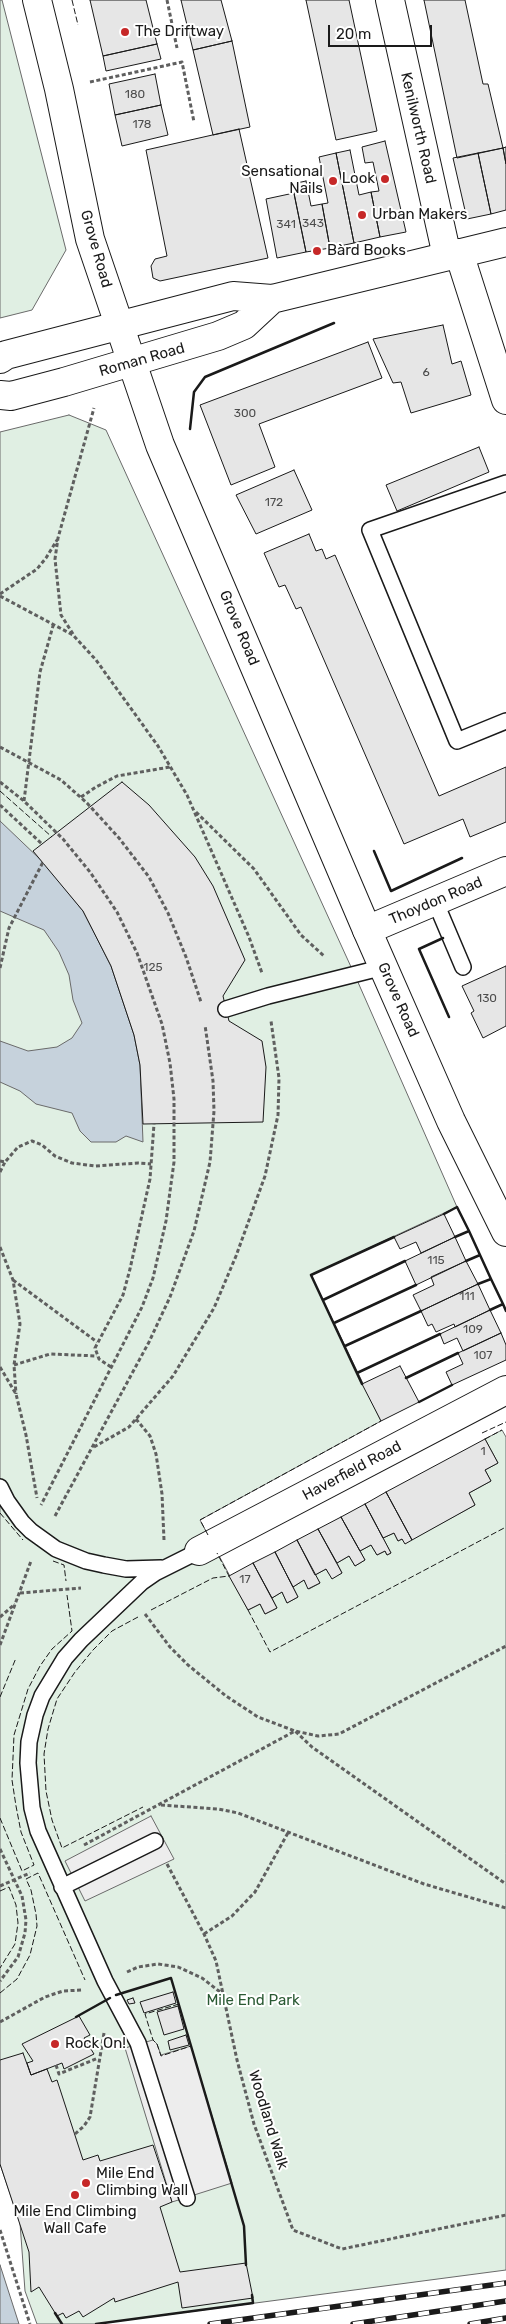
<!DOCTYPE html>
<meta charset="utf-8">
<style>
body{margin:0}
#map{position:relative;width:506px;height:2324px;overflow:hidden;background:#fff;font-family:Rubik,sans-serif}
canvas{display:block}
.scale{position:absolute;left:328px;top:25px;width:104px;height:22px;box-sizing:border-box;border:2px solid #1a1a1a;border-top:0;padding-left:6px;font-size:15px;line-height:18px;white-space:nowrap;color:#1a1a1a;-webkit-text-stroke:4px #fff;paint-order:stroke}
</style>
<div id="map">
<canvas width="506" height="2324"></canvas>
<div class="scale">20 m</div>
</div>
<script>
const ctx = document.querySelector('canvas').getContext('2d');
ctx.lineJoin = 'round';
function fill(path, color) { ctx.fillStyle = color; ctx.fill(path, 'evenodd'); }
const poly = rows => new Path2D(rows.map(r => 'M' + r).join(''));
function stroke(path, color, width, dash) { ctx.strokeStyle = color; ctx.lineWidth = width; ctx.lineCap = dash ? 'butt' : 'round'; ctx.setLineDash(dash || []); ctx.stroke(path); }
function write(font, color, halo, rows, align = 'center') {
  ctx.font = font + ' Rubik,sans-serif'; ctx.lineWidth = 4; ctx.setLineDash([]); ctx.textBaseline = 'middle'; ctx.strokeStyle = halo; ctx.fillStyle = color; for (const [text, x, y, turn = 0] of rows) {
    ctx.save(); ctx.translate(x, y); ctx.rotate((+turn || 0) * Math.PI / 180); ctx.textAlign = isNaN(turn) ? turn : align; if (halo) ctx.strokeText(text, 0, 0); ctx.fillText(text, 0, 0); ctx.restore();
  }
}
const green = poly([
 [0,0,2,0,66,250,32,310,0,318,0,0],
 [69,415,106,430,357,980,457,1207,311,1275,381,1421,200,1520,248,1610,260,1604,265,1614,277,1608,272,1598,282,1592,287,1603,298,1597,293,1587,304,1580,309,1589,320,1583,315,1575,326,1569,332,1578,342,1573,337,1563,349,1556,355,1566,365,1560,360,1551,371,1545,377,1555,385,1551,387,1555,391,1553,383,1538,394,1533,398,1541,402,1539,405,1543,475,1505,469,1493,491,1481,485,1470,498,1463,485,1439,502,1430,506,1437,506,2270,96,2324,37,2324,25,2291,20,2223,0,2164,0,432,69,415]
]);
const parking = poly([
 [151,1816,174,1859,85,1901,65,1861,151,1816],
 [153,2040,157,2044,161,2055,191,2046,232,2183,172,2202,125,2048,153,2040]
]);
const water = poly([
 [0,821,43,862,83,911,111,966,134,1035,140,1065,143,1142,126,1136,116,1142,91,1142,80,1131,72,1113,36,1104,20,1091,0,1082,0,1041,28,1051,57,1047,72,1038,82,1023,73,1000,69,975,59,952,44,930,0,911,0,821],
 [0,2265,19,2324,0,2324,0,2265]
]);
const building = poly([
 [90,0,146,0,157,44,103,56,90,0],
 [181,0,221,0,232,41,193,50,181,0],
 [306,0,349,0,377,131,336,140,306,0],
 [424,0,465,0,483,84,488,84,503,148,457,158,424,0],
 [232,41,250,127,213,135,193,50,232,41],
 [157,44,161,59,106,71,103,56,157,44],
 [155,74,161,105,115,115,109,84,155,74],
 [161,105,168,135,122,146,115,115,161,105],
 [239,129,268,258,160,281,153,278,151,266,155,259,167,256,146,150,239,129],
 [385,141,406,232,380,237,371,192,379,191,373,162,365,163,362,147,385,141],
 [506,147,506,164,503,148,506,147],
 [503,148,506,164,506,210,491,214,478,153,503,148],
 [350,150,359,195,371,192,380,237,354,243,336,153,350,150],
 [336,153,354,243,330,248,322,204,328,203,319,157,336,153],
 [478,153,491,214,467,219,453,158,478,153],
 [306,181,311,206,322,204,330,248,306,252,292,184,306,181],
 [294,193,306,252,277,258,266,199,294,193],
 [443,325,452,364,461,361,471,395,411,413,401,382,393,383,373,339,443,325],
 [368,342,382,378,259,424,275,467,231,485,200,405,368,342],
 [479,447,489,472,397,511,386,485,479,447],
 [294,470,312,510,256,534,236,495,294,470],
 [309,534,316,551,322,549,326,559,335,555,439,796,506,767,506,822,470,837,463,819,404,844,301,607,296,609,285,585,279,587,264,553,309,534],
 [122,782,149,805,195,857,213,886,245,960,223,996,229,1021,262,1041,266,1067,263,1122,143,1124,140,1065,134,1035,111,966,83,911,33,851,122,782],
 [506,966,506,1026,483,1038,471,1013,474,1011,462,986,506,966],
 [444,1214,455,1237,421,1253,416,1242,400,1249,394,1237,444,1214],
 [455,1237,466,1261,416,1285,405,1261,455,1237],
 [466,1261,478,1284,421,1311,413,1295,434,1285,431,1277,466,1261],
 [478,1284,490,1310,455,1327,454,1324,436,1332,432,1324,428,1326,421,1311,478,1284],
 [490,1310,501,1333,463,1351,457,1338,444,1344,440,1334,490,1310],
 [501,1333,506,1345,506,1360,452,1385,446,1372,463,1364,458,1353,501,1333],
 [400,1366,419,1402,381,1421,362,1384,400,1366],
 [485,1439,498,1463,485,1470,491,1481,469,1493,475,1505,412,1540,386,1492,485,1439],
 [386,1492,412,1540,405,1544,402,1539,398,1541,394,1533,383,1538,365,1504,386,1492],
 [365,1504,391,1553,387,1555,385,1551,377,1555,371,1545,360,1551,341,1517,365,1504],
 [341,1517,365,1560,355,1566,349,1556,337,1563,318,1529,341,1517],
 [318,1529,342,1573,332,1579,326,1569,315,1575,297,1540,318,1529],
 [297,1540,320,1583,308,1589,304,1580,293,1587,275,1552,297,1540],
 [275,1552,298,1597,287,1603,282,1592,272,1598,253,1563,275,1552],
 [253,1563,277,1608,265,1614,260,1604,248,1610,229,1576,253,1563],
 [173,1992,176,2003,144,2013,140,2002,173,1992],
 [133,1998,135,2003,129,2004,127,2000,133,1998],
 [178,2006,184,2029,164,2035,157,2012,178,2006],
 [79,2016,90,2035,84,2038,94,2054,64,2069,62,2063,31,2075,27,2063,33,2061,22,2044,79,2016],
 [186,2035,189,2045,170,2050,168,2041,186,2035],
 [23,2053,31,2075,47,2069,52,2082,57,2080,83,2160,98,2155,100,2161,153,2145,172,2202,160,2207,180,2272,246,2263,253,2298,182,2308,178,2282,115,2302,114,2298,83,2317,79,2311,66,2318,63,2313,57,2316,39,2287,31,2292,29,2252,0,2164,0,2060,23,2053]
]);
const path = poly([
 [167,0,177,48],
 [90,82,182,62,194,122],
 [0,594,37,569,46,558,57,540],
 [0,596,73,635,96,660,158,746,187,795,249,937,262,973],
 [73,634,61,615,55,559,58,538,94,408],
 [0,747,61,780,87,803,119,838,149,877,168,913,186,957,201,1002],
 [0,782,24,801,63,839,90,872,117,912,137,953,162,1024,170,1063,174,1099,174,1162,166,1221,153,1278,142,1307,41,1505],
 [81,797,96,787,117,776,170,767],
 [24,801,40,672,53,626],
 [0,805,42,844],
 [196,812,254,869,301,935,324,956],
 [0,968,9,928,43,862],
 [0,1161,5,1162,18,1147,32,1141,42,1145,55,1156,72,1163,95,1166,138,1163,151,1164],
 [0,1172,5,1162],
 [0,1247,13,1280,20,1324,14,1365,16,1394],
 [13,1280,97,1342],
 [14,1365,50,1354,97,1356],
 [0,1367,16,1394,26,1435,37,1498],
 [111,1367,99,1359,95,1348,123,1295,130,1269,150,1179,154,1124],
 [136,1419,150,1436,156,1454,162,1494,164,1540],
 [94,1447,129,1427,173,1376,214,1308,236,1256,265,1176,278,1115,279,1078,271,1021],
 [55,1516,149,1342,170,1297,194,1231,210,1162,214,1111,213,1081,205,1025],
 [20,1593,81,1588],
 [145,1614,170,1647,188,1665,226,1696,258,1717,295,1731,318,1736,339,1734,506,1646],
 [0,1617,15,1604],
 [0,1645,31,1561],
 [161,1805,218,1809,238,1813,424,1884,506,1908],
 [84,1845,295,1731,312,1747,506,1884],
 [0,1849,22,1896,26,1920,25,1933,18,1957,0,1981],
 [167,1864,204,1934,216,1961,237,2060,254,2124,293,2230,342,2249,506,2215],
 [0,1886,30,1873],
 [204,1934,232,1916,255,1892,289,1831],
 [127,1972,138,1967,158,1964,178,1967,202,1978,224,1995],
 [0,2022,45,1997,63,1991,83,1990],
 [56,2065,59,2074,98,2058],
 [75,2134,84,2126,90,2117,104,2033],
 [0,2230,30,2324]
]);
const service = poly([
 [506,483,370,530,457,741,506,721],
 [435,901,463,967],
 [226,1009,268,996,384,967],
 [0,1487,7,1501,22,1522,31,1531,56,1549,86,1561,104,1565,126,1569,161,1568],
 [62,1887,155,1841],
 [187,2198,138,2043,105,1981,38,1831,32,1808,28,1763,29,1742,35,1715,42,1696,65,1658,81,1640,142,1582,155,1573,199,1551]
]);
const minor = poly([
 [390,0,447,256],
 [459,253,506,400],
 [367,930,506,871],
 [199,1551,506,1390]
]);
const secondary = poly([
 [0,359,6,355,233,296,272,299,506,242],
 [0,395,11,396,64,382,218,336,244,325,272,299]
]);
const primary = poly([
 [37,0,59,89,90,239,160,445,367,930,451,1121,506,1232]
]);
const rail = poly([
 [210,2324,506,2283],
 [353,2324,506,2301],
 [470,2324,506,2318]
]);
const fence = poly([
 [72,0,78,25],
 [0,791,52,837],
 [482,1433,506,1422],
 [485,1439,502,1430],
 [0,1513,23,1540],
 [208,1535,200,1520,381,1421],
 [53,1561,64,1565,66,1581],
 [151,1610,213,1578,229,1576,217,1553],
 [248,1610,270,1652,506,1527],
 [138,1617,112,1631,93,1650,75,1672,57,1699,48,1729,44,1754,46,1791,52,1820,62,1848,143,1807],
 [0,1697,16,1658],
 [0,1818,22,1871,34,1865,21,1832,16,1806,12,1780,14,1735,28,1689,40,1666,52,1649,72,1631,67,1595],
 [0,1891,9,1887,16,1905,18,1923,15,1944,0,1968],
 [0,1993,17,1979,30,1955,37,1926,36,1914,31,1890,26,1879,38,1873,85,1980],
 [179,2004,145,2014,153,2040,157,2044,161,2056,191,2046]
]);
const wall = poly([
 [190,429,194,392,205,377,334,323],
 [374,851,391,891,462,858],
 [443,938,419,949,449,1017],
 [444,1214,457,1207,469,1231,455,1237],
 [466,1261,480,1255,469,1231],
 [478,1284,491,1279,480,1255],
 [323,1300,405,1261],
 [503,1304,506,1311],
 [490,1310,503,1304,491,1279],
 [334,1323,416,1285],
 [345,1346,421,1311],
 [357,1373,440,1334],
 [406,1378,458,1353],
 [362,1384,311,1275,394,1237],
 [419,1402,452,1385],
 [116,1995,171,1978,244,2226,246,2265],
 [76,2017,110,1998],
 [55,2313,62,2324],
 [96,2324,253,2303,252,2295]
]);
const markers = [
 [125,32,5,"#c62828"],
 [385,179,5,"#c62828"],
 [333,181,5,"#c62828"],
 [362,215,5,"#c62828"],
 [317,251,5,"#c62828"],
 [55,2044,5,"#c62828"],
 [86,2183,5,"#c62828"],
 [75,2195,5,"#c62828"]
];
const numberNames = [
 ["180",135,95],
 ["178",142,125],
 ["343",313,224],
 ["341",286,225],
 ["6",426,373],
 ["300",245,414],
 ["172",274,503],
 ["125",153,968],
 ["130",487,999],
 ["115",436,1261],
 ["111",467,1297],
 ["109",473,1330],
 ["107",483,1356],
 ["1",483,1452],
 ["17",245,1580]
];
const poiNames = [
 ["The Driftway",135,32],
 ["Sensational",323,172,"right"],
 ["Nails",323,189,"right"],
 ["Look",375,179,"right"],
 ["Urban Makers",372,215],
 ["Bàrd Books",327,251],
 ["Rock On!",65,2044],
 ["Mile End",96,2174],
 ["Climbing Wall",96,2191],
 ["Mile End Climbing",75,2212,"center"],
 ["Wall Cafe",75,2229,"center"]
];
const streetNames = [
 ["Kenilworth Road",418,128,77],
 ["Grove Road",96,249,74],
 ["Roman Road",142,360,-16],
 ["Grove Road",239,628,67],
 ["Thoydon Road",436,901,-23],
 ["Grove Road",398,1000,66],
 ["Haverfield Road",352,1471,-28],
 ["Woodland Walk",268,2120,73]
];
const parkNames = [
 ["Mile End Park",253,2001]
];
fill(green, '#e0efe3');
stroke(green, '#6a6a6a', 1);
fill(parking, '#ededed');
stroke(parking, '#6a6a6a', 1);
fill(water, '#c6d2dc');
stroke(water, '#6a6a6a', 1);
fill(building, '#e6e6e6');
stroke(building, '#1a1a1a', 1);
stroke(service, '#1a1a1a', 18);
stroke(minor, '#1a1a1a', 30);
stroke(secondary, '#1a1a1a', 30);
stroke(primary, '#1a1a1a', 30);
stroke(path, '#5f5f5f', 3, [4, 2.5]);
stroke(service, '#fff', 15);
stroke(minor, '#fff', 28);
stroke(secondary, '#fff', 28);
stroke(primary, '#fff', 28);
stroke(rail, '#1a1a1a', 5.5);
stroke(rail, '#fff', 4, [11]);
stroke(fence, '#1a1a1a', 1, [6, 2.5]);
stroke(wall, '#1a1a1a', 2.5);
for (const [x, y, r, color] of markers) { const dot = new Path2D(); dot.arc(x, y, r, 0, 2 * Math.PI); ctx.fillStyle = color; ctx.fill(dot); stroke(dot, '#fff', 2); }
write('12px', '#4d4d4d', null, numberNames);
write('15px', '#1a1a1a', '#fff', poiNames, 'left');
write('15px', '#1a1a1a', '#fff', streetNames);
write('15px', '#2b5a34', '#fff', parkNames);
</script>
